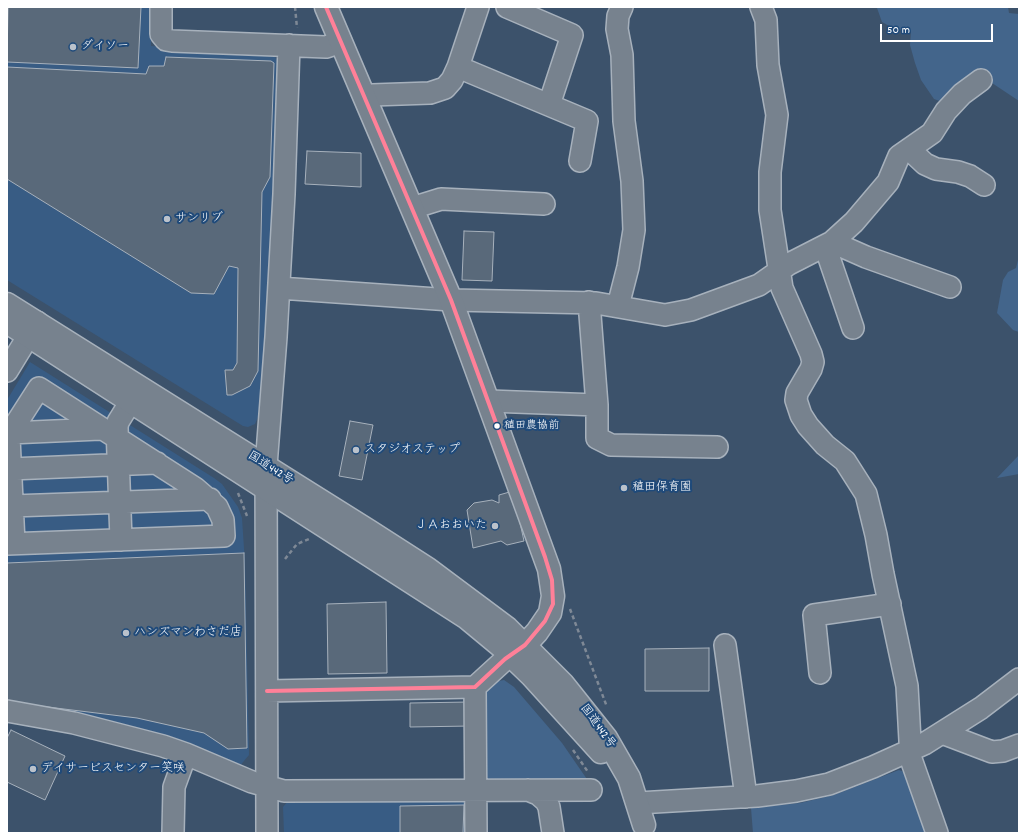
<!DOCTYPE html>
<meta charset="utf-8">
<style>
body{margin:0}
#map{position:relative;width:1026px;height:840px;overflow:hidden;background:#3c526b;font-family:Dekko,sans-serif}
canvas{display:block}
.frame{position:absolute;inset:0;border:8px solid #fff;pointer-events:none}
.scale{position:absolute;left:880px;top:24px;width:113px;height:18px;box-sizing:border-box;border:2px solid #fff;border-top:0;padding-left:5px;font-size:12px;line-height:14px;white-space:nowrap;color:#fff;-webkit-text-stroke:3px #1f4a7a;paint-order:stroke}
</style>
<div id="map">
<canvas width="1026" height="840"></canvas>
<div class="frame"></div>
<div class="scale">50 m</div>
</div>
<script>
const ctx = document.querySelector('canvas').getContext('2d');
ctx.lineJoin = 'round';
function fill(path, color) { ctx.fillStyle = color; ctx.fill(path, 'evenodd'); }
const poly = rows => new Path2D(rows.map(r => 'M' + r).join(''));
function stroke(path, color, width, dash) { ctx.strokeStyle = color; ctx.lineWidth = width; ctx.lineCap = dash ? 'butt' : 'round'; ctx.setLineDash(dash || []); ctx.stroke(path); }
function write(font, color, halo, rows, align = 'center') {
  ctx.font = font + ' Dekko,"Klee One",sans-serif'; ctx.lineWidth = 4; ctx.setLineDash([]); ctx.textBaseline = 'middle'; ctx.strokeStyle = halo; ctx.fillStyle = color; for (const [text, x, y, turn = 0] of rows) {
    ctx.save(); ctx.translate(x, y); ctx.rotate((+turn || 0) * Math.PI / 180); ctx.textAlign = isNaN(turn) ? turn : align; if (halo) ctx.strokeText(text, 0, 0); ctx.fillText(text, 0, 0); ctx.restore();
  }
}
const built = poly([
 [7,7,151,7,151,46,272,53,280,64,274,299,261,410,255,424,248,427,243,426,7,280],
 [30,362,214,478,222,484,238,507,242,518,245,564,249,755,238,768,7,703,7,400],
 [289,800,464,800,468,802,470,833,284,833,283,807]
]);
const green = poly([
 [874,7,1008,7,1009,13,1019,14,1019,101,980,75,948,104,934,99,921,80,915,63,910,45,911,31,895,29,882,22,877,8],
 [1019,256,1019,332,1013,330,997,313,1003,280,1008,272,1016,268],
 [1019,455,1019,474,997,478],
 [504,680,514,687,562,743,591,785,493,785,484,779,483,700,486,691,494,682],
 [899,770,909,774,932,833,753,833,751,808,800,803,834,795]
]);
const building = poly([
 [8,7,141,7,138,68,7,62,8,7],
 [166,57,271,61,274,63,270,177,262,192,258,371,250,386,232,395,227,395,225,370,233,370,237,363,238,268,229,266,214,294,191,293,7,179,7,67,146,74,149,66,164,66,166,57],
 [307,151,361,153,361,187,305,184,307,151],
 [464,231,494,232,492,281,462,280,464,231],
 [350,421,373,425,362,480,339,476,350,421],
 [513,491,524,541,507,545,501,541,473,548,467,510,474,503,492,500,499,503,499,495,513,491],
 [244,553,247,748,228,749,204,733,137,718,7,702,7,563,244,553],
 [386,602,387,673,328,674,327,604,386,602],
 [709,648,709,691,645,691,645,649,709,648],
 [470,702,471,726,410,727,410,703,470,702],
 [11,730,65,756,45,800,7,782,7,738,11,730],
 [464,805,463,833,400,833,400,806,464,805]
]);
const path = poly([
 [295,7,297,28],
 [238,493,247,516],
 [285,559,297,544,309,539],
 [570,609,607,707],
 [573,750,588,772]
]);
const minor = poly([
 [161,7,161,34,166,40,172,41,326,47,341,42],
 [507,7,572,35,549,105],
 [761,7,766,20,768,65,777,115,770,172,770,210,782,288,811,354,813,362,811,369,797,393,796,400,801,415,808,426,825,445,845,461,866,494,876,535,883,574,907,686,911,759,937,833],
 [458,67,587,121,580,161],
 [365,97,372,95,430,93,445,88,452,80,458,67,478,7],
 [909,149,925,164,936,169,958,172,970,176,984,185],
 [412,208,441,199,544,204],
 [832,242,866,257,950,287],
 [825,246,853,328],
 [279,288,451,300,596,303,665,315,691,310,759,285,789,264,832,242,854,222,888,182,899,156,932,133,946,111,962,94,981,80],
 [589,302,597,405,597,438,611,445,717,447],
 [618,306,628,267,634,230,632,181,624,121,622,55,617,29,618,16,622,7],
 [7,371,37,322],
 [489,401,597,405],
 [10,433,100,429],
 [10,469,157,463],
 [12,506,210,499],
 [121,540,117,427,118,422,131,401],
 [7,544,224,536,223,520,217,507,195,488,39,388,12,430,9,437,14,543],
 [725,645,746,797],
 [820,673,814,615,890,604],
 [475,687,476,833],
 [267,691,475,687,510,655],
 [7,711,74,723,163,746,186,754,252,782,284,791,591,790],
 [942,733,992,752,1003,751,1019,745],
 [528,790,538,794,546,801,549,807,553,833],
 [638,803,757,796,796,791,829,784,873,767,924,744,981,708,1019,679],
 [173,833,174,787,186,754],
 [267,833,266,466,276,337,284,194,289,45]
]);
const highway = poly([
 [326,7,451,300,549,569,553,596,550,613,537,632,525,645,513,653],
 [7,304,369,531,428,569,507,628,563,684,606,738,629,778,644,825],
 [7,322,467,618,502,647,532,676,601,752]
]);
const bus1 = poly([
 [267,691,475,687,505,659,525,645,545,621,553,604,552,580,545,557,451,300,326,7]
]);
const markers = [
 [73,47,4,"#bbc2cb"],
 [167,219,4,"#bbc2cb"],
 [497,426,3.5,"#fff"],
 [356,450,4,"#bbc2cb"],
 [624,488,4,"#bbc2cb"],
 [495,526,4,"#bbc2cb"],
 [126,633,4,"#bbc2cb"],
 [33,769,4,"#bbc2cb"]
];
const busNames = [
 ["稙田農協前",504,426]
];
const poiNames = [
 ["ダイソー",81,47],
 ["サンリブ",175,219],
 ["スタジオステップ",364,450],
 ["稙田保育園",632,488],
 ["ＪＡおおいた",487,526,"right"],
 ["ハンズマンわさだ店",134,633],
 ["デイサービスセンター笑咲",41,769]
];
const streetNames = [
 ["国道442号",270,469,32],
 ["国道442号",597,727,54]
];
fill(built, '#385c84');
fill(green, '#43658b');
fill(building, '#59697a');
stroke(building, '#a7b1bc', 1);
stroke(minor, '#a7b1bc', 24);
stroke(highway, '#a7b1bc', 25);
stroke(path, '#7f8996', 2.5, [4, 3]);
stroke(minor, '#77828e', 21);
stroke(highway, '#77828e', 22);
stroke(bus1, '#ff8098', 4);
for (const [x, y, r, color] of markers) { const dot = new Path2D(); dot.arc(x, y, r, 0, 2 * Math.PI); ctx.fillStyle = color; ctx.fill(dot); stroke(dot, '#1f4a7a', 1.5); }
write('11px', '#fff', '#1f4a7a', busNames, 'left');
write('12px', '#fff', '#1f4a7a', poiNames, 'left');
write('12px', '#fff', '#1f4a7a', streetNames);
</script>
